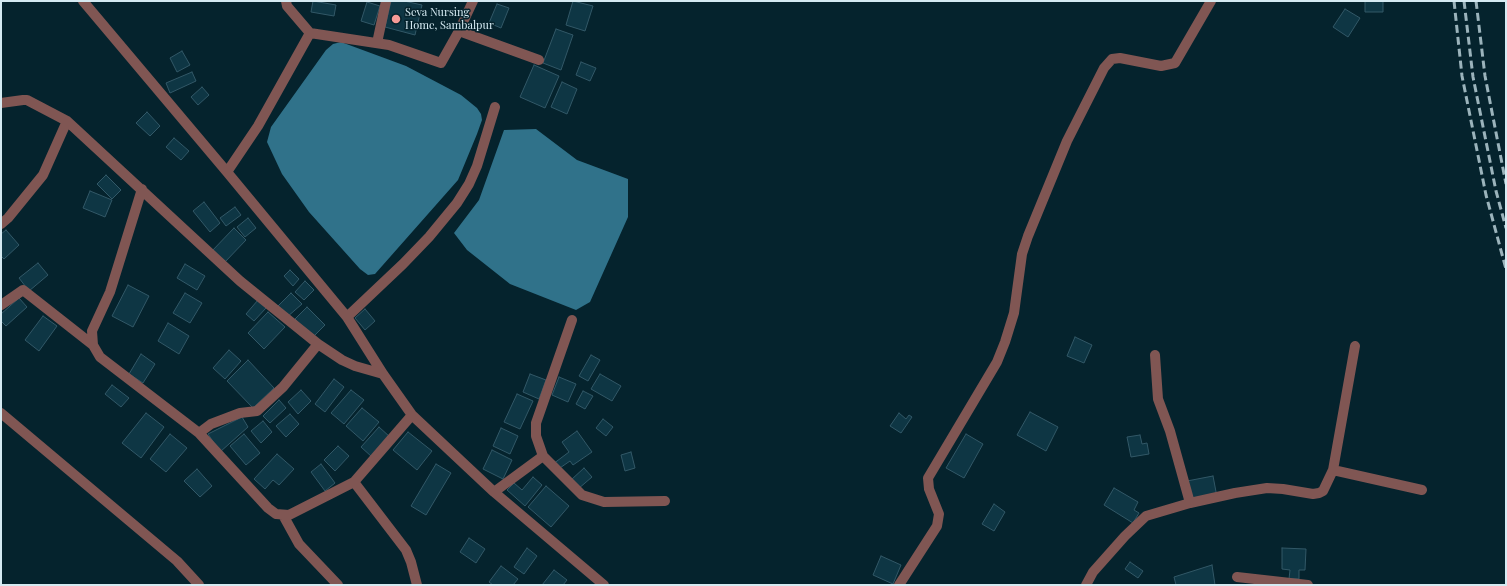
<!DOCTYPE html>
<style>
body{margin:0}
#map{position:relative;width:1507px;height:586px;overflow:hidden;background:#05232d;font-family:"Playfair Display",serif}
canvas{display:block}
.frame{position:absolute;inset:0;border:2px solid #d5eaf2;pointer-events:none}
</style>
<div id="map">
<canvas width="1507" height="586"></canvas>
<div class="frame"></div>
</div>
<script>
const ctx = document.querySelector('canvas').getContext('2d');
ctx.lineJoin = 'round';
function fill(path, color) { ctx.fillStyle = color; ctx.fill(path, 'evenodd'); }
const poly = rows => new Path2D(rows.map(r => 'M' + r).join(''));
function stroke(path, color, width, dash) { ctx.strokeStyle = color; ctx.lineWidth = width; ctx.lineCap = dash ? 'butt' : 'round'; ctx.setLineDash(dash || []); ctx.stroke(path); }
function write(font, color, halo, rows, align = 'center') {
  ctx.font = font + ' "Playfair Display",serif'; ctx.lineWidth = 3; ctx.setLineDash([]); ctx.textBaseline = 'middle'; ctx.strokeStyle = halo; ctx.fillStyle = color; for (const [text, x, y, turn = 0] of rows) {
    ctx.save(); ctx.translate(x, y); ctx.rotate((+turn || 0) * Math.PI / 180); ctx.textAlign = isNaN(turn) ? turn : align; if (halo) ctx.strokeText(text, 0, 0); ctx.fillText(text, 0, 0); ctx.restore();
  }
}
const water = poly([
 [341,42,406,66,461,95,477,108,481,114,482,120,477,134,458,180,375,274,368,275,360,269,309,212,282,174,267,142,271,127,326,50,333,44],
 [536,129,577,160,628,179,628,217,590,302,576,310,510,284,467,250,454,233,479,200,504,130]
]);
const building = poly([
 [313,1,336,5,334,16,311,12,313,1],
 [391,1,404,1,422,5,415,35,385,27,391,1],
 [573,1,593,6,585,31,566,25,573,1],
 [1365,1,1383,1,1383,12,1365,12,1365,1],
 [367,2,380,6,374,25,361,21,367,2],
 [497,4,509,8,501,28,489,23,497,4],
 [1345,9,1360,18,1348,37,1333,27,1345,9],
 [556,29,573,35,561,70,543,63,556,29],
 [182,51,190,65,177,72,170,58,182,51],
 [581,62,596,68,590,81,576,75,581,62],
 [534,65,559,76,545,108,520,97,534,65],
 [192,72,196,81,170,93,166,83,192,72],
 [562,82,577,89,567,114,551,107,562,82],
 [202,87,209,95,198,105,191,97,202,87],
 [147,112,160,126,150,136,136,123,147,112],
 [174,138,189,151,181,160,166,147,174,138],
 [106,175,121,190,112,199,97,184,106,175],
 [90,191,112,200,105,217,83,208,90,191],
 [204,202,220,223,210,232,193,211,204,202],
 [235,207,241,215,226,226,220,218,235,207],
 [248,218,256,228,245,237,237,227,248,218],
 [234,228,246,240,224,263,211,252,234,228],
 [6,230,19,245,4,259,1,256,1,234,6,230],
 [38,263,48,275,29,291,19,278,38,263],
 [185,264,205,276,197,290,177,278,185,264],
 [290,270,299,279,293,286,284,276,290,270],
 [305,281,314,290,304,300,295,292,305,281],
 [128,285,149,296,133,327,112,316,128,285],
 [185,293,202,303,190,323,173,313,185,293],
 [291,293,302,304,287,317,277,307,291,293],
 [19,298,27,307,6,326,1,321,1,314,19,298],
 [258,300,266,308,254,321,246,314,258,300],
 [307,307,325,325,313,337,295,319,307,307],
 [365,309,375,321,365,330,355,318,365,309],
 [268,312,285,327,264,349,248,333,268,312],
 [43,316,57,326,39,351,25,340,43,316],
 [168,323,189,336,179,354,158,341,168,323],
 [1075,337,1092,345,1084,363,1067,356,1075,337],
 [229,350,241,361,225,379,213,368,229,350],
 [141,354,155,364,143,383,129,374,141,354],
 [591,355,600,360,588,381,579,376,591,355],
 [248,360,274,388,253,408,227,381,248,360],
 [530,374,546,380,539,399,523,392,530,374],
 [600,374,621,386,612,401,591,389,600,374],
 [559,377,576,384,568,402,552,395,559,377],
 [334,379,344,387,325,412,315,404,334,379],
 [112,385,129,398,121,407,105,394,112,385],
 [301,390,311,401,298,414,288,402,301,390],
 [351,390,364,400,344,424,331,413,351,390],
 [583,391,593,396,585,409,576,404,583,391],
 [517,394,533,401,520,429,504,422,517,394],
 [279,400,286,408,270,423,263,416,279,400],
 [362,408,379,422,363,441,346,426,362,408],
 [1030,412,1058,427,1046,451,1017,435,1030,412],
 [146,413,164,427,141,458,122,443,146,413],
 [899,413,906,419,909,415,912,417,901,433,890,426,899,413],
 [290,414,299,424,286,437,276,426,290,414],
 [242,417,248,427,220,452,208,434,242,417],
 [603,419,613,427,606,436,596,428,603,419],
 [263,421,272,432,261,443,251,431,263,421],
 [379,427,390,437,372,457,361,447,379,427],
 [501,428,518,436,510,454,493,446,501,428],
 [577,431,592,452,573,465,570,461,557,470,553,464,569,452,562,442,577,431],
 [408,432,432,451,417,470,393,450,408,432],
 [170,434,187,448,166,472,150,459,170,434],
 [244,434,260,453,246,465,230,446,244,434],
 [966,434,983,444,964,478,946,468,966,434],
 [1140,435,1142,444,1147,443,1149,454,1131,457,1127,437,1140,435],
 [338,446,349,456,335,471,324,460,338,446],
 [492,450,512,460,503,479,483,469,492,450],
 [631,452,635,468,625,471,621,455,631,452],
 [277,454,294,469,279,485,273,480,265,489,254,479,277,454],
 [321,464,335,483,325,491,311,472,321,464],
 [436,464,451,473,426,515,411,506,436,464],
 [584,468,592,477,578,489,571,480,584,468],
 [197,469,212,486,200,497,184,481,197,469],
 [1213,476,1217,497,1191,502,1187,481,1213,476],
 [533,477,542,485,525,506,507,490,514,483,522,490,533,477],
 [546,486,569,506,551,527,528,507,546,486],
 [1114,488,1138,502,1134,510,1139,513,1133,523,1104,505,1114,488],
 [994,504,1005,512,994,531,982,524,994,504],
 [469,538,485,549,476,563,460,552,469,538],
 [527,548,537,556,524,574,514,567,527,548],
 [1282,548,1306,549,1305,570,1299,570,1299,579,1289,579,1290,570,1282,569,1282,548],
 [881,556,901,565,893,584,873,575,881,556],
 [1130,562,1143,571,1138,578,1125,569,1130,562],
 [1212,565,1215,585,1176,585,1174,577,1212,565],
 [501,566,518,579,513,585,493,585,489,582,501,566],
 [554,570,567,580,563,585,542,585,554,570]
]);
const minor = poly([
 [83,1,227,172,347,317,383,374,412,415,494,492,604,585],
 [286,1,287,6,310,33,389,45,441,63,459,31,473,1],
 [459,31,539,60],
 [377,43,386,1],
 [1,103,23,100,27,100,67,121,240,281,318,344,342,360,355,366,383,374],
 [227,172,258,126,310,33],
 [142,189,110,292,92,331,93,345,100,357,199,433,268,508,276,514,289,515,354,482,412,415],
 [1,224,8,218,43,175,67,121],
 [1,305,23,290,93,345],
 [347,317,403,264,429,237,457,203,469,184,477,166,495,107],
 [572,320,536,423,536,436,543,456,582,495,604,502,665,501],
 [1155,355,1158,399,1170,431,1190,503],
 [1,413,177,561,199,585],
 [199,433,211,424,240,413,257,411,283,387,318,344],
 [1333,470,1355,346],
 [354,482,406,550,411,562,417,585],
 [494,492,543,456],
 [283,515,299,544,338,585],
 [1237,577,1308,585],
 [899,585,937,526,939,514,929,489,928,478,997,362,1005,342,1014,313,1022,254,1028,236,1067,141,1104,68,1112,59,1120,58,1161,66,1175,63,1211,1],
 [1086,585,1093,572,1125,536,1146,516,1190,503,1235,493,1267,488,1283,489,1313,494,1319,493,1323,491,1333,470,1422,490]
]);
const rail = poly([
 [1454,1,1462,76,1486,195,1506,269],
 [1464,1,1473,77,1496,191,1506,228],
 [1476,1,1485,76,1506,184]
]);
const markers = [
 [396,19,5,"#f59b97"]
];
const poiNames = [
 ["Seva Nursing",405,13],
 ["Home, Sambalpur",405,26]
];
fill(water, '#30728a');
fill(building, '#0e3644');
stroke(building, '#325867', 1);
stroke(minor, '#805653', 10);
stroke(rail, '#9bb3bb', 3, [8, 4]);
for (const [x, y, r, color] of markers) { const dot = new Path2D(); dot.arc(x, y, r, 0, 2 * Math.PI); ctx.fillStyle = color; ctx.fill(dot); stroke(dot, '#05232d', 1.5); }
write('11px', '#d5eaf2', '#05232d', poiNames, 'left');
</script>
